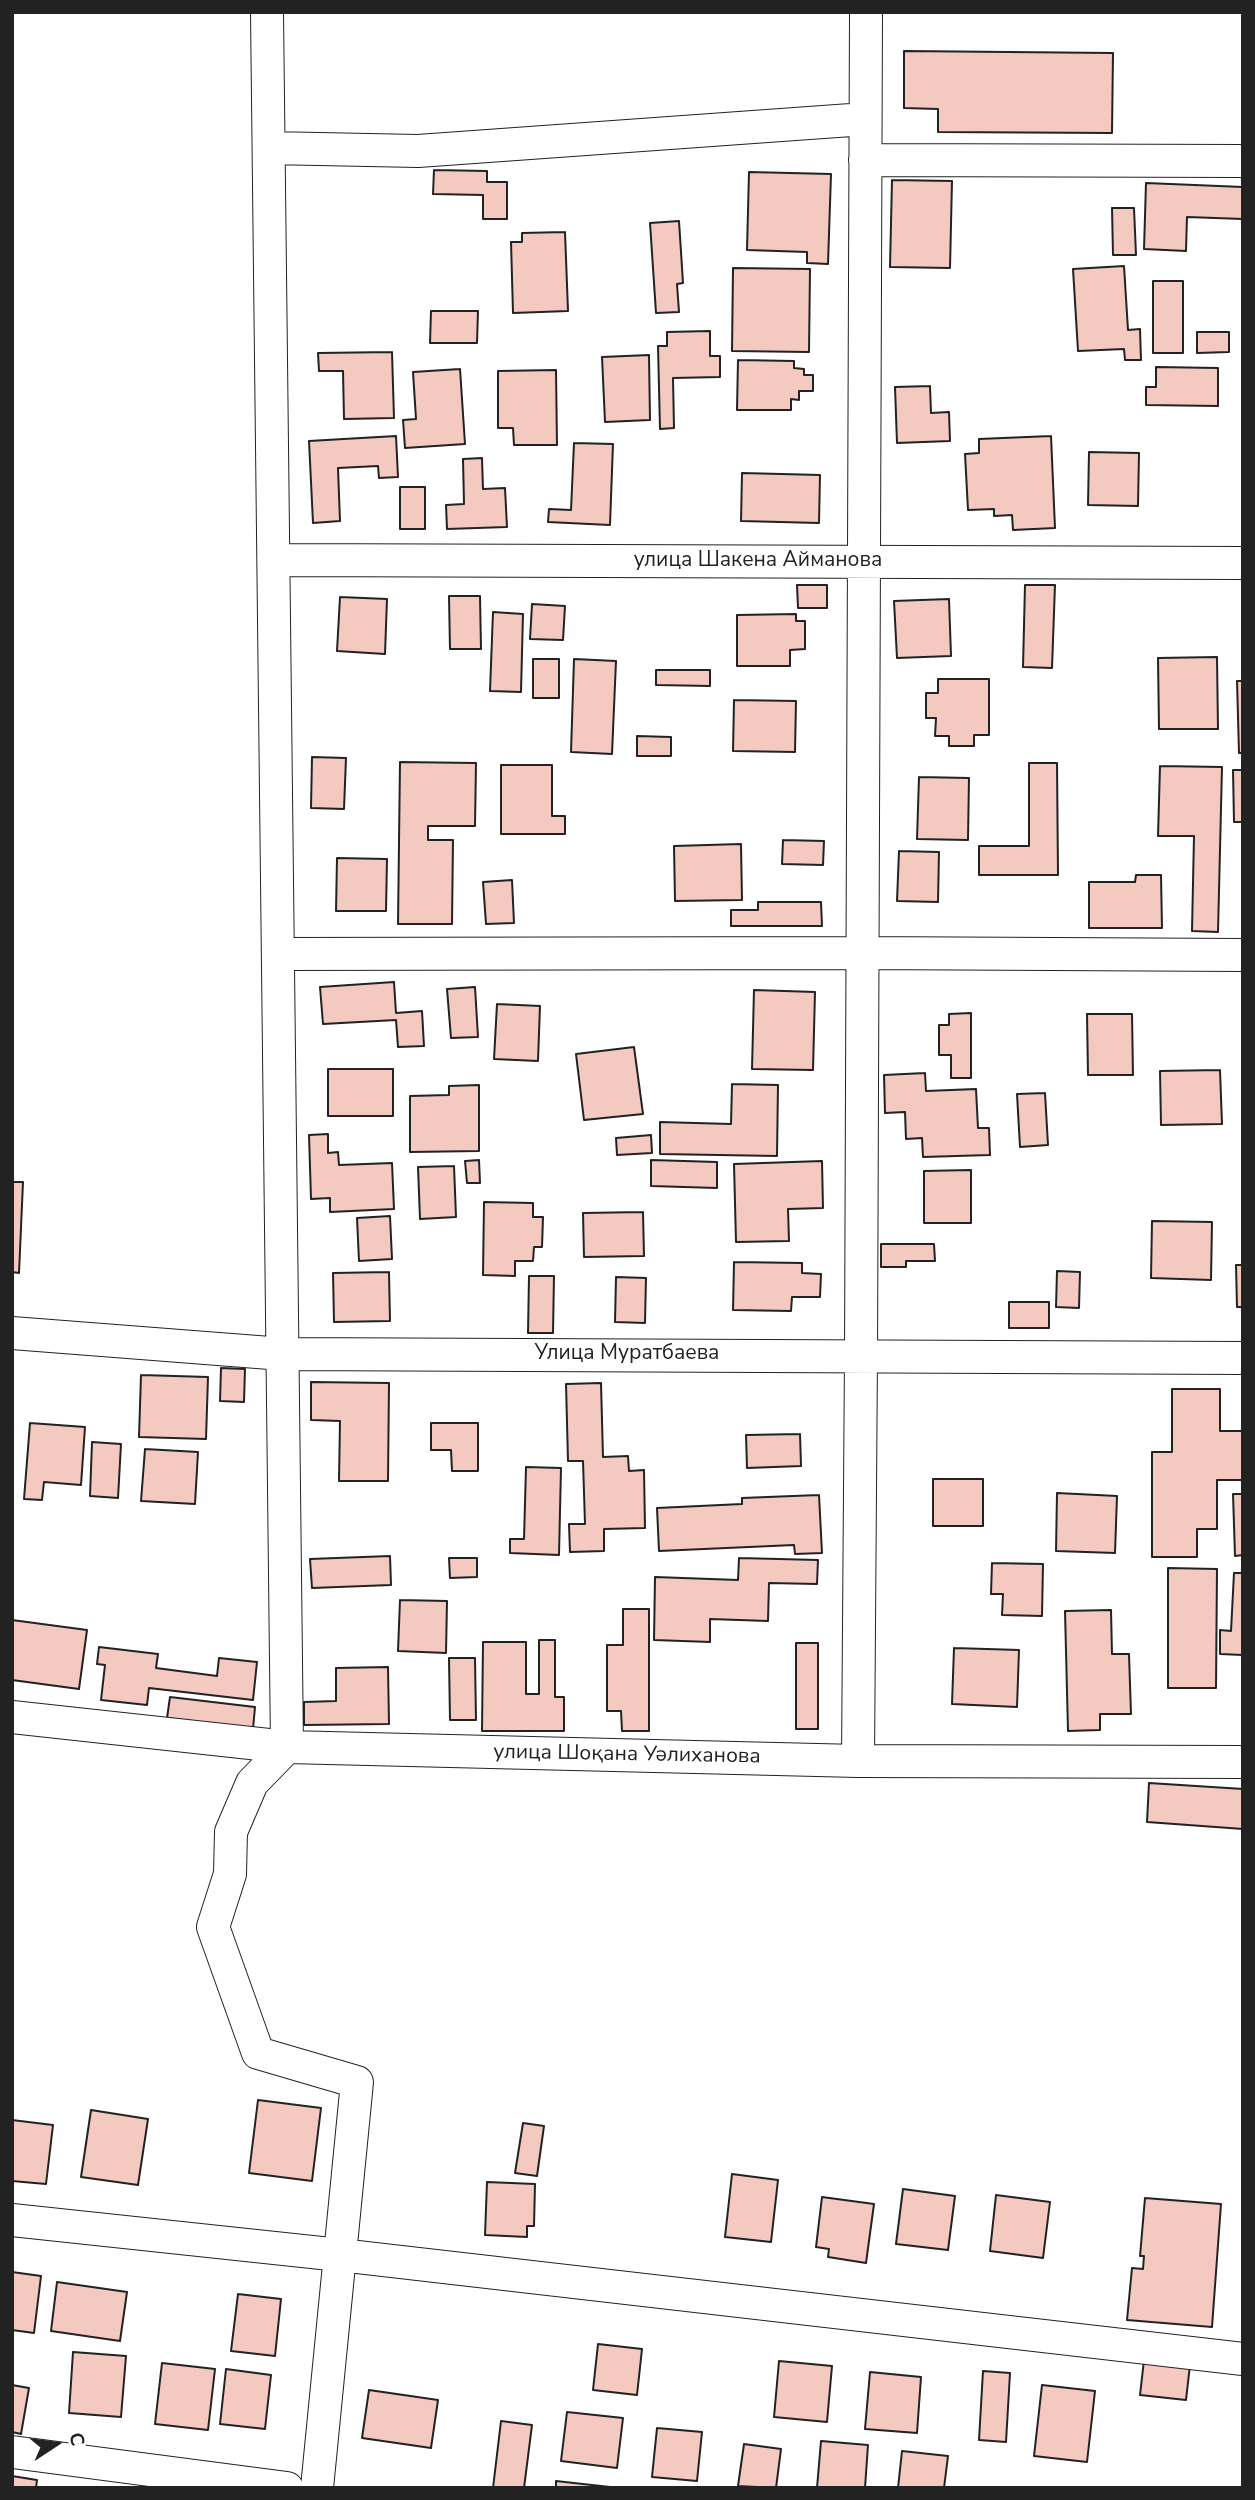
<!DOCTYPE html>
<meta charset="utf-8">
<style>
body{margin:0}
#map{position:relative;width:1255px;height:2500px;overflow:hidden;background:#fff;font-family:"Nunito Sans",sans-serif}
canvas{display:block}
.frame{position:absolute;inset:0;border:14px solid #222;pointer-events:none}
.north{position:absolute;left:21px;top:2409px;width:70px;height:70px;-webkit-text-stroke:5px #fff;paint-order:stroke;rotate:77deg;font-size:19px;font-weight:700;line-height:28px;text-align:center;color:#222}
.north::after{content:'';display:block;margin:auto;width:24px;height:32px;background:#222;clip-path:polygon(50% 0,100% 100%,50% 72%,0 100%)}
</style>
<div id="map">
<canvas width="1255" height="2500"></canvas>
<div class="frame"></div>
<div class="north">С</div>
</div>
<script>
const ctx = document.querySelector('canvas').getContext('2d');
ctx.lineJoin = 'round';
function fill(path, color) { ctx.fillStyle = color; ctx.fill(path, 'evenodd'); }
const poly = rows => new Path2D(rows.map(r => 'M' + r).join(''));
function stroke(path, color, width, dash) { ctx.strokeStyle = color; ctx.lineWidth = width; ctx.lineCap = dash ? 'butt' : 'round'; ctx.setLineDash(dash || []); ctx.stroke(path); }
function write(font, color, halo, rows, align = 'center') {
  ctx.font = font + ' "Nunito Sans",sans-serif'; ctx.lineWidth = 5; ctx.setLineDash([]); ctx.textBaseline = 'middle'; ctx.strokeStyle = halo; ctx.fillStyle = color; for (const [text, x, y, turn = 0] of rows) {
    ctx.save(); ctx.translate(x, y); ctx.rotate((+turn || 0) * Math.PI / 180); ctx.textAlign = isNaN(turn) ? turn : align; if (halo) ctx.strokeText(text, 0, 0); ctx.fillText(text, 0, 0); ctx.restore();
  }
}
const building = poly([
 [904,51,1113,53,1112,133,938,132,938,109,904,108,904,51],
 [434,170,487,171,487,182,507,182,507,219,483,219,483,195,433,194,434,170],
 [749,172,831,174,828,264,807,263,807,252,747,250,749,172],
 [892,180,952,181,950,268,890,267,892,180],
 [1146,183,1243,187,1243,219,1187,217,1186,251,1144,249,1146,183],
 [1112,208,1134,208,1136,255,1113,255,1112,208],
 [679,221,683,283,677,284,679,312,656,313,650,223,679,221],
 [565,232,568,311,513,313,511,242,522,242,522,233,565,232],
 [1124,266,1128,330,1140,329,1141,360,1125,360,1124,349,1078,351,1073,269,1124,266],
 [733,268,810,269,809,352,732,351,733,268],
 [1153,281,1183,281,1183,353,1153,353,1153,281],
 [431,311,478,311,477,343,430,343,431,311],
 [710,331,710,356,720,356,720,377,673,378,674,428,660,429,658,346,667,346,667,332,710,331],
 [1197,332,1229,332,1229,352,1197,353,1197,332],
 [392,352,394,418,344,419,343,371,319,371,318,353,392,352],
 [649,355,650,420,605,422,602,357,649,355],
 [738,360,794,361,794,368,804,369,804,375,813,375,813,391,799,391,799,400,791,399,791,410,737,410,738,360],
 [1156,367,1218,368,1218,406,1146,405,1146,387,1156,387,1156,367],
 [460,369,465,444,405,448,403,420,416,419,413,372,460,369],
 [556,370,557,445,514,445,513,428,498,428,498,371,556,370],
 [930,386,931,413,949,412,950,441,897,443,895,387,930,386],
 [396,436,398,477,379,478,378,466,338,468,340,521,313,523,309,441,396,436],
 [1051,436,1055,528,1013,530,1012,515,994,516,994,509,968,510,965,454,979,453,979,439,1051,436],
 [574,443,613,444,610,525,548,522,549,509,571,510,574,443],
 [1089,452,1139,453,1138,506,1088,505,1089,452],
 [482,458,483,489,505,488,507,527,447,529,446,505,464,504,463,459,482,458],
 [742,473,820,475,819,523,741,521,742,473],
 [400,487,425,487,425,529,400,529,400,487],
 [797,585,827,585,827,608,798,608,797,585],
 [1025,585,1055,585,1052,668,1023,667,1025,585],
 [449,596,480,596,481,649,450,649,449,596],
 [340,597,387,599,385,654,337,651,340,597],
 [949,599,951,656,897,658,894,601,949,599],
 [532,604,565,606,563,640,530,639,532,604],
 [493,612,523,614,521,692,490,691,493,612],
 [796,614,796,621,805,621,805,649,790,650,790,666,737,666,737,615,796,614],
 [1217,657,1218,729,1159,729,1158,658,1217,657],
 [533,659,559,659,559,698,533,698,533,659],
 [574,659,616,661,612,754,571,752,574,659],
 [656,670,710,670,710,686,656,685,656,670],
 [938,679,989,679,989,735,974,735,974,746,949,746,949,736,935,736,936,718,926,718,926,693,938,693,938,679],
 [1237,681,1243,681,1243,753,1239,753,1237,681],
 [734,700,796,701,795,752,733,751,734,700],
 [637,736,671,737,671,756,637,756,637,736],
 [312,757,346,758,344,809,311,808,312,757],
 [400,762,476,763,475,826,428,826,428,840,453,840,452,924,398,924,400,762],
 [1029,763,1057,763,1058,875,979,875,979,846,1029,846,1029,763],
 [501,765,552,765,552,816,565,816,565,834,501,834,501,765],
 [1160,766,1222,767,1218,932,1192,931,1194,836,1158,836,1160,766],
 [1233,770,1243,770,1243,822,1234,822,1233,770],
 [919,777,969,778,968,840,917,839,919,777],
 [783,840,824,841,823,865,782,864,783,840],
 [741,844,742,900,675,901,674,846,741,844],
 [899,851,939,852,938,902,897,901,899,851],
 [337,858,387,859,386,911,336,911,337,858],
 [1136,875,1161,875,1162,928,1089,928,1089,882,1135,882,1136,875],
 [512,880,514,923,486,924,483,882,512,880],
 [758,902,821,902,822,926,731,926,731,910,758,910,758,902],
 [394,982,396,1013,422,1011,424,1046,398,1047,396,1020,323,1024,320,987,394,982],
 [475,987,478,1037,451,1038,447,989,475,987],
 [754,990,815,992,813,1070,752,1069,754,990],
 [497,1004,540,1006,538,1061,494,1059,497,1004],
 [971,1013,971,1078,951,1078,951,1055,939,1055,939,1025,949,1025,949,1014,971,1013],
 [1087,1014,1132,1014,1133,1075,1088,1075,1087,1014],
 [634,1047,643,1114,584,1120,576,1054,634,1047],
 [328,1069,393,1069,393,1116,328,1116,328,1069],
 [1220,1070,1222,1124,1161,1125,1160,1071,1220,1070],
 [925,1073,926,1091,976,1089,978,1128,989,1128,990,1155,923,1157,922,1138,906,1139,905,1112,885,1113,884,1075,925,1073],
 [732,1084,778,1085,777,1156,660,1154,660,1122,731,1124,732,1084],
 [479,1085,479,1151,410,1152,410,1096,449,1095,449,1086,479,1085],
 [1045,1093,1048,1145,1020,1147,1017,1094,1045,1093],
 [328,1134,328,1153,338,1152,339,1165,392,1163,394,1209,330,1212,330,1198,311,1199,309,1135,328,1134],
 [651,1135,652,1153,617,1155,616,1138,651,1135],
 [479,1160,480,1183,467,1183,465,1161,479,1160],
 [651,1160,717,1162,717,1188,651,1186,651,1160],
 [822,1161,823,1208,788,1209,789,1241,736,1242,734,1164,822,1161],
 [454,1166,456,1217,420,1219,418,1167,454,1166],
 [971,1170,971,1223,924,1223,924,1171,971,1170],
 [12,1182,23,1182,19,1273,12,1272,12,1182],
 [484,1202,533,1203,533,1217,543,1217,542,1247,534,1247,533,1261,515,1261,515,1276,483,1275,484,1202],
 [643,1212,644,1256,584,1257,583,1213,643,1212],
 [390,1216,392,1259,359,1261,357,1218,390,1216],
 [1152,1221,1212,1222,1211,1280,1151,1278,1152,1221],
 [881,1244,934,1244,935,1261,906,1261,906,1267,881,1267,881,1244],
 [734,1262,802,1263,802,1273,821,1274,820,1297,792,1297,791,1311,733,1310,734,1262],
 [1236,1265,1243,1265,1243,1307,1237,1307,1236,1265],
 [1057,1271,1080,1272,1079,1308,1056,1307,1057,1271],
 [389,1272,390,1321,334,1322,333,1273,389,1272],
 [529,1276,554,1276,553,1333,528,1333,529,1276],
 [616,1277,646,1278,645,1323,615,1322,616,1277],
 [1009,1302,1049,1302,1049,1328,1009,1328,1009,1302],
 [221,1368,245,1369,244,1402,220,1401,221,1368],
 [141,1375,208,1377,206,1439,139,1437,141,1375],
 [311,1382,389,1383,388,1481,339,1481,340,1421,311,1420,311,1382],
 [601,1383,603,1457,628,1456,629,1471,644,1470,645,1528,604,1529,604,1551,570,1552,569,1524,585,1524,583,1461,568,1461,566,1384,601,1383],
 [1172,1389,1220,1389,1220,1431,1243,1431,1243,1480,1217,1480,1217,1529,1197,1529,1197,1557,1152,1557,1152,1452,1172,1452,1172,1389],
 [30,1423,85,1427,81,1485,44,1482,42,1500,24,1499,30,1423],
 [431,1423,478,1423,478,1471,452,1471,451,1450,431,1450,431,1423],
 [800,1434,801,1466,747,1468,746,1435,800,1434],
 [92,1442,121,1444,118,1498,90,1496,92,1442],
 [145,1449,198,1452,195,1504,141,1501,145,1449],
 [526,1467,561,1468,559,1555,510,1553,510,1539,524,1539,526,1467],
 [933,1479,983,1479,983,1526,933,1526,933,1479],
 [1057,1493,1117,1496,1115,1553,1056,1551,1057,1493],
 [1233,1494,1243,1494,1243,1555,1235,1556,1233,1494],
 [819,1495,822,1553,795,1554,794,1545,659,1551,657,1508,742,1504,742,1498,819,1495],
 [390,1556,391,1585,312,1588,310,1559,390,1556],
 [449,1558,477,1558,477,1577,450,1578,449,1558],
 [739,1558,818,1560,817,1584,769,1583,768,1621,710,1619,710,1642,654,1640,655,1577,738,1580,739,1558],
 [992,1563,1043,1564,1042,1616,1002,1615,1003,1594,991,1594,992,1563],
 [1168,1568,1217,1569,1216,1688,1168,1688,1168,1568],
 [1234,1573,1243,1573,1243,1655,1220,1654,1220,1630,1231,1631,1234,1573],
 [400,1600,447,1601,446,1653,398,1651,400,1600],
 [623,1609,649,1609,649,1731,622,1731,621,1711,607,1711,607,1645,623,1645,623,1609],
 [1111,1610,1112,1654,1129,1654,1131,1714,1100,1714,1100,1730,1068,1731,1065,1611,1111,1610],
 [12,1620,87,1630,79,1689,12,1680,12,1620],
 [539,1640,555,1640,555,1697,564,1697,564,1731,482,1731,483,1642,526,1642,526,1694,539,1694,539,1640],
 [796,1643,818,1643,818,1729,796,1729,796,1643],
 [99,1647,158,1654,156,1668,217,1676,219,1658,257,1662,253,1700,149,1688,147,1705,101,1700,105,1665,97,1664,99,1647],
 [954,1648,1019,1650,1017,1707,952,1704,954,1648],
 [449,1658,475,1658,476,1720,450,1720,449,1658],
 [388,1667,389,1724,304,1725,304,1702,336,1701,336,1668,388,1667],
 [170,1697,255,1707,253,1729,167,1718,170,1697],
 [1149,1783,1243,1789,1243,1829,1147,1822,1149,1783],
 [258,2100,321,2108,312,2181,249,2173,258,2100],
 [91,2110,148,2119,138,2185,81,2177,91,2110],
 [12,2120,53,2125,46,2184,12,2181,12,2120],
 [523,2123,544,2126,537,2176,515,2173,523,2123],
 [732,2174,778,2180,771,2242,725,2237,732,2174],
 [487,2182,535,2184,534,2226,527,2226,527,2237,485,2235,487,2182],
 [903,2189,955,2196,948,2250,896,2244,903,2189],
 [996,2195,1050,2202,1043,2258,990,2251,996,2195],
 [822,2197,874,2204,866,2263,828,2257,829,2249,816,2247,822,2197],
 [1145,2198,1221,2204,1212,2327,1127,2320,1132,2268,1143,2269,1144,2256,1140,2256,1145,2198],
 [12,2272,41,2276,34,2333,12,2330,12,2272],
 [57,2282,127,2292,120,2341,51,2331,57,2282],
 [238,2294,281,2299,275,2356,231,2351,238,2294],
 [598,2344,642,2349,637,2395,593,2390,598,2344],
 [73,2352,126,2356,121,2417,69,2413,73,2352],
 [1144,2360,1190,2365,1186,2400,1140,2395,1144,2360],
 [779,2361,832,2366,827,2422,774,2417,779,2361],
 [162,2363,215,2369,208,2430,155,2424,162,2363],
 [226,2369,271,2375,265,2429,220,2424,226,2369],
 [983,2371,1010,2373,1006,2442,979,2440,983,2371],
 [870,2372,921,2377,917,2433,865,2429,870,2372],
 [12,2385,29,2388,21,2434,12,2432,12,2385],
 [1042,2385,1095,2391,1087,2462,1034,2456,1042,2385],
 [369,2390,438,2400,431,2448,362,2438,369,2390],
 [567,2412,623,2418,617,2468,561,2461,567,2412],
 [501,2421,532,2425,524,2488,493,2488,501,2421],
 [657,2428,702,2432,697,2481,652,2477,657,2428],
 [821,2441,868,2445,865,2488,817,2488,821,2441],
 [744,2444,781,2449,776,2488,738,2486,744,2444],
 [902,2451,948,2456,944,2488,898,2488,902,2451],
 [12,2476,37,2480,36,2488,12,2488,12,2476],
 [556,2481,610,2487,610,2488,556,2488,556,2481]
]);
const minor = poly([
 [267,12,287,1747,252,1783,231,1832,230,1874,213,1927,258,2053,357,2082,317,2488],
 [269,148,418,151,865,119],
 [865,160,1243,161],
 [274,560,1243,563],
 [278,954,861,953,1243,955],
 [12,1333,283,1354,1243,1358],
 [12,1717,287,1747,858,1761,1243,1762],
 [858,1761,861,1355,866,12],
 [12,2220,340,2255,1243,2359],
 [12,2452,287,2488]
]);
const streetNames = [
 ["улица Шакена Айманова",758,561],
 ["Улица Муратбаева",627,1354],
 ["улица Шоқана Уәлиханова",627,1755,1]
];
fill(building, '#f3c9c0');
stroke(building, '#222', 2);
stroke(minor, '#222', 34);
stroke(minor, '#fff', 32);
write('21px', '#222', '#fff', streetNames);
</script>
